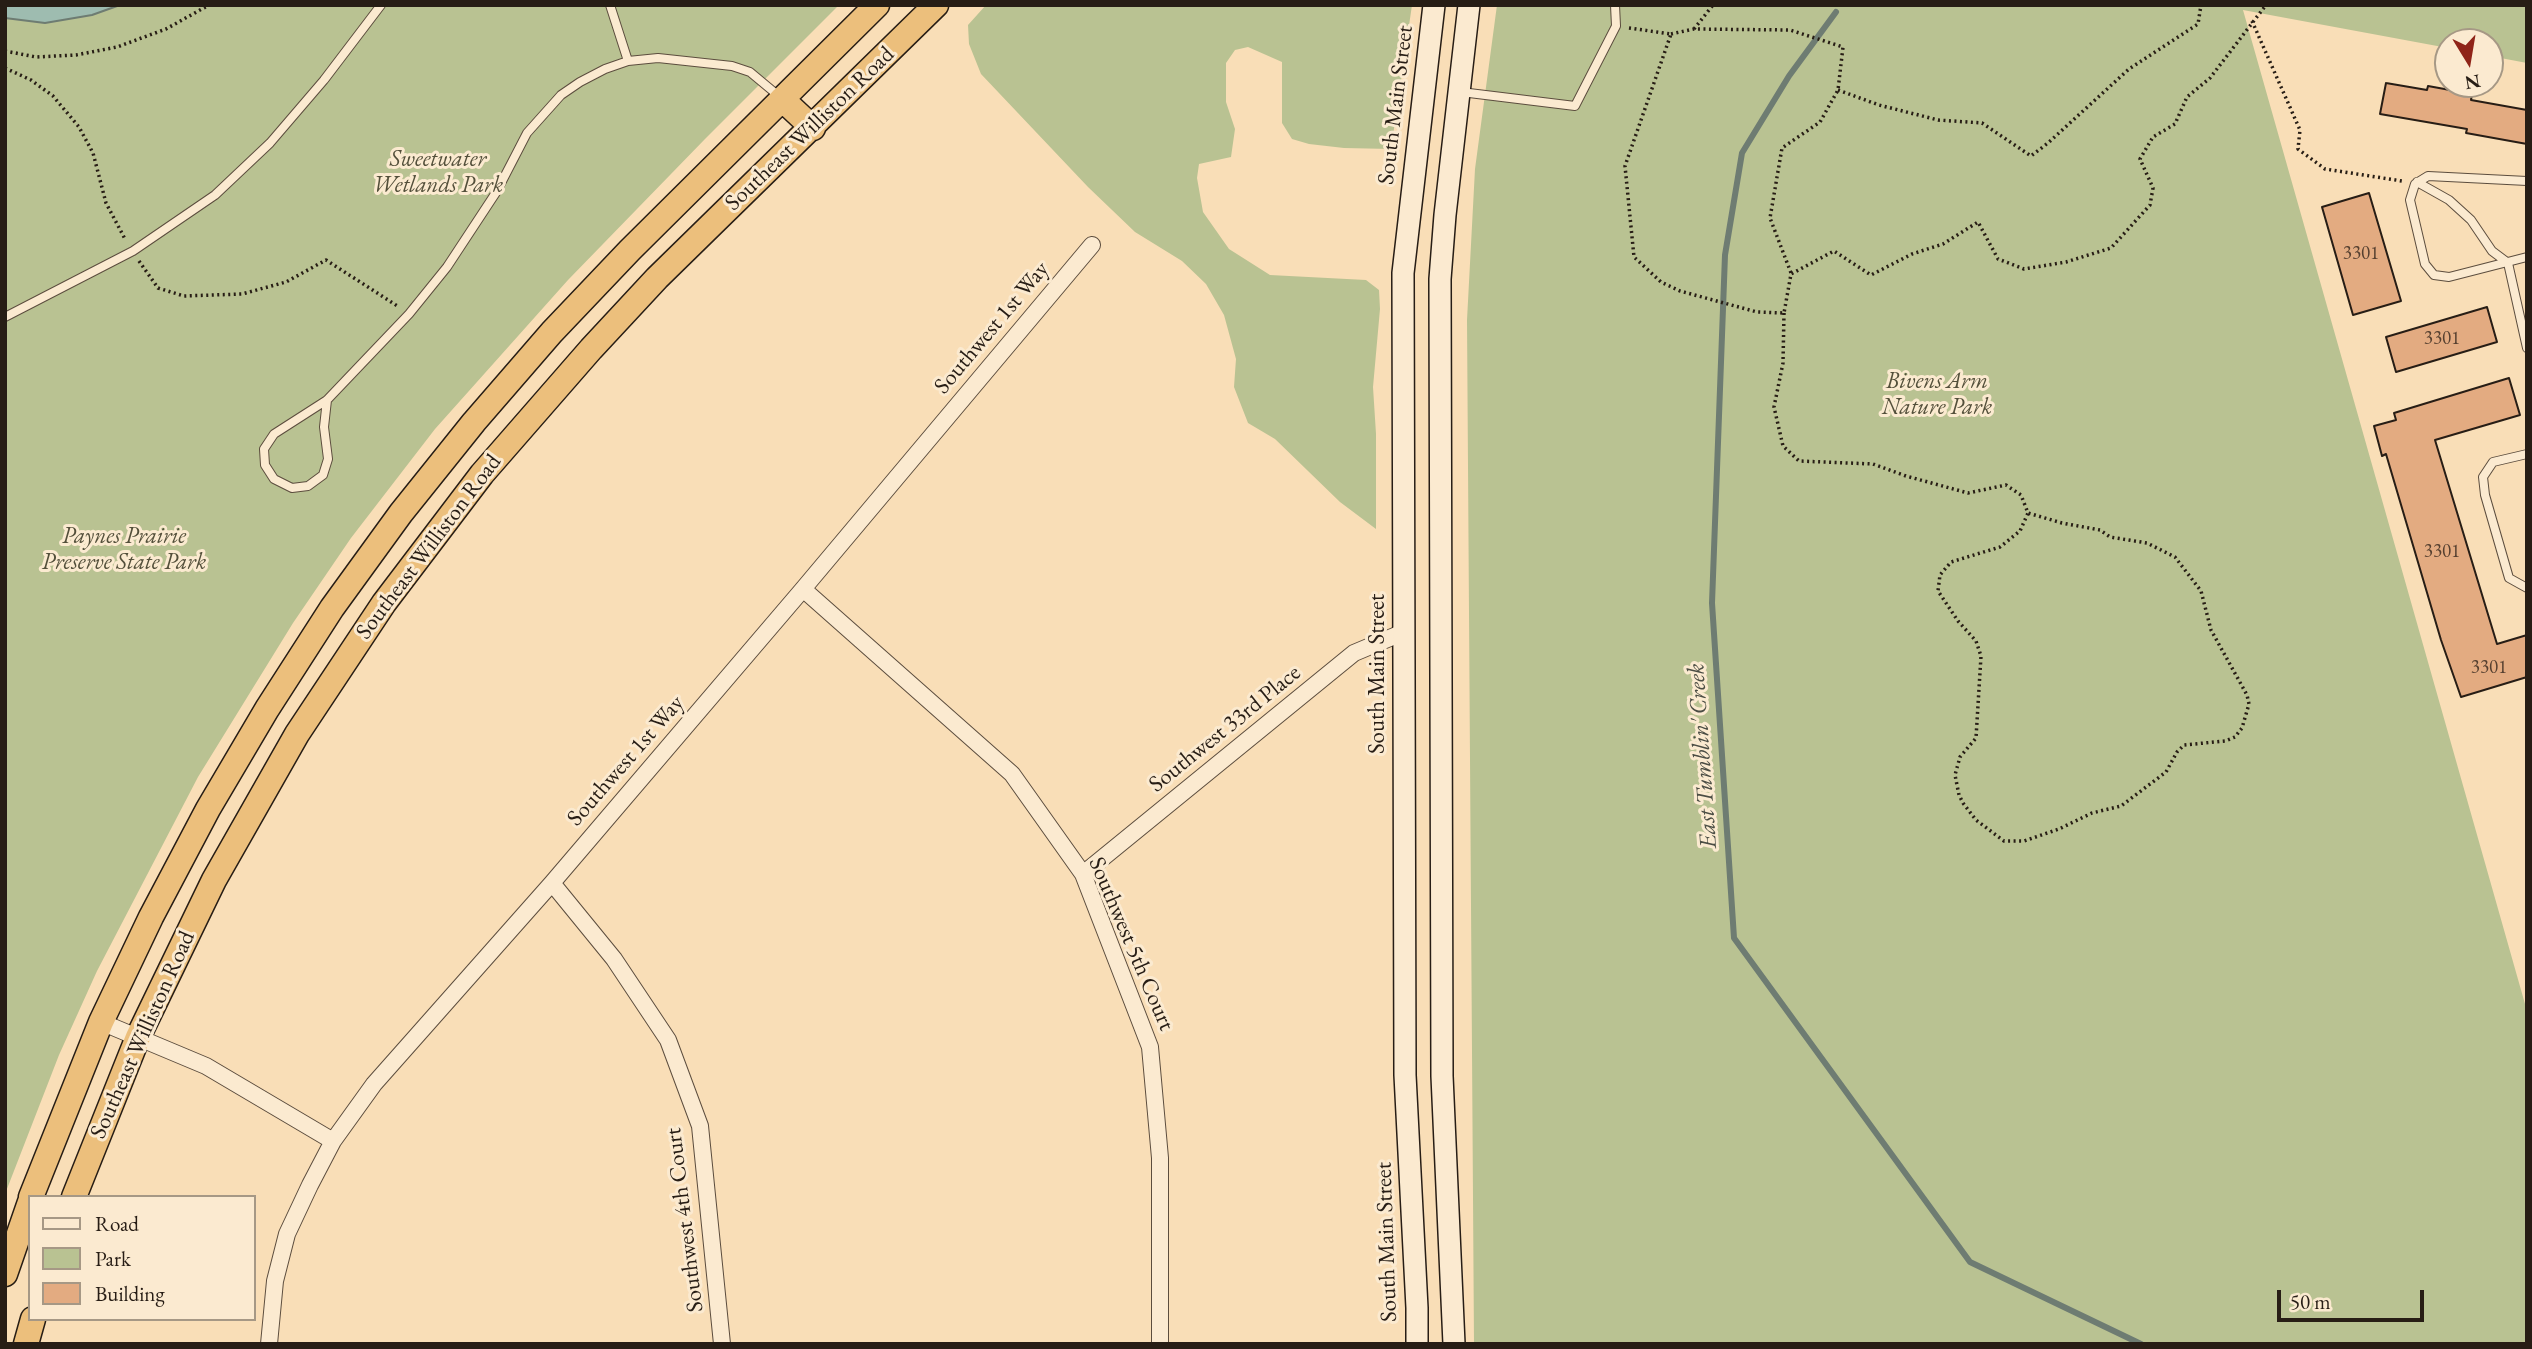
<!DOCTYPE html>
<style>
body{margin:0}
#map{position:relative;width:2532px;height:1349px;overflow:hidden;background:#f9deb7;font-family:"EB Garamond",serif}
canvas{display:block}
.frame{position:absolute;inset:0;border:7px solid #271d15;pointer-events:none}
.legend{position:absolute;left:28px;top:1195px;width:228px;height:126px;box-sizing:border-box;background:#fbead0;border:2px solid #a69885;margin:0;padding:9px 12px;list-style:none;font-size:21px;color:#271d15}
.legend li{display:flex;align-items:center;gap:14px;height:35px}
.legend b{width:35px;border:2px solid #a69885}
.north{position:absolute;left:2434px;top:28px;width:70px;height:70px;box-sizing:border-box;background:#fbead0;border:2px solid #a69885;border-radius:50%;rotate:169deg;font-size:19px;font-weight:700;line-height:28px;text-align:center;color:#271d15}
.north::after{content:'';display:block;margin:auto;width:24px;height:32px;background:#8f2418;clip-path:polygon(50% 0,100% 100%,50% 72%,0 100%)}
.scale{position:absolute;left:2277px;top:1290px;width:147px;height:32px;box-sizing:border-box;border:4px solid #271d15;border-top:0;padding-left:9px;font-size:21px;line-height:24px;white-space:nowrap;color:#271d15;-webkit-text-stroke:5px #fbead0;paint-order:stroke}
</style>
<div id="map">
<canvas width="2532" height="1349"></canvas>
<div class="frame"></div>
<ul class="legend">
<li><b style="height:9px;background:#fbead0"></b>Road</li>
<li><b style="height:19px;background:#b9c292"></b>Park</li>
<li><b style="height:19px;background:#e3ab81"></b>Building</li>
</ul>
<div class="north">N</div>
<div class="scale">50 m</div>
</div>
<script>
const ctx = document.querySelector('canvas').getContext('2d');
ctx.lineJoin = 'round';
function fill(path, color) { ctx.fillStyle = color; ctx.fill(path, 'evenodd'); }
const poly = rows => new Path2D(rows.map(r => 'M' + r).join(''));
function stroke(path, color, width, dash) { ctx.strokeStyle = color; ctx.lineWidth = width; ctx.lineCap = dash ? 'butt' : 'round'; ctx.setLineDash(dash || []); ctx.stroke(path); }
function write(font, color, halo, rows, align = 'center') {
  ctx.font = font + ' "EB Garamond",serif'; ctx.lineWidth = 6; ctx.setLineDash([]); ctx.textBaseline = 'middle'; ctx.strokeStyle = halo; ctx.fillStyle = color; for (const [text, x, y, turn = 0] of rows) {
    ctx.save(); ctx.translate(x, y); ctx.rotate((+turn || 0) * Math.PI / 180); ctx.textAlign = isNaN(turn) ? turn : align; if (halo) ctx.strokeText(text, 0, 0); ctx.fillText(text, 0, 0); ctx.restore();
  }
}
const green = poly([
 [5,5,839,5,705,139,568,280,435,429,351,538,293,623,198,777,97,971,59,1055,5,1194],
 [986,5,1412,5,1391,149,1344,148,1309,144,1292,139,1282,123,1282,62,1248,47,1235,50,1226,63,1226,102,1235,129,1231,157,1199,164,1197,178,1203,212,1229,249,1270,275,1366,280,1379,290,1380,309,1373,387,1376,434,1376,529,1340,502,1275,439,1248,423,1234,387,1236,359,1224,315,1206,284,1182,261,1135,232,1088,187,981,74,969,44,968,25],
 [1497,5,2527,5,2527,63,2490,56,2490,42,2448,42,2448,48,2243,10,2527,1011,2527,1344,1474,1344,1467,320,1475,169]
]);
const water = poly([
 [5,5,120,5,92,15,45,23,5,18,5,5]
]);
const stream = poly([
 [1836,12,1789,76,1742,153,1725,255,1712,603,1734,938,1970,1262,2141,1344]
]);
const building = poly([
 [2386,83,2427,90,2428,86,2472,94,2471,100,2527,110,2527,144,2466,133,2467,129,2380,114,2386,83],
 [2369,193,2401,301,2353,315,2322,207,2369,193],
 [2487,307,2497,342,2396,372,2386,337,2487,307],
 [2509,378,2520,415,2435,440,2497,644,2527,635,2527,677,2461,697,2441,640,2386,454,2382,456,2374,426,2396,420,2394,413,2509,378]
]);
const path = poly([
 [2252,21,2300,130,2298,149,2325,169,2402,181],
 [1629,28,1671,34,1625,166,1634,257,1661,282,1680,291,1757,312,1784,313,1791,274,1834,251,1871,275,1912,254,1943,244,1978,222,1998,259,2024,269,2066,262,2111,248,2150,205,2153,188,2140,159,2153,137,2175,124,2187,97,2210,78,2266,5],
 [1694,29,1713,5],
 [1671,34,1694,29,1790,30,1843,47,1838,90,1820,122,1782,148,1770,218,1791,273],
 [5,51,36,57,76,55,117,47,166,29,209,5],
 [5,68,31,80,53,96,79,127,93,153,106,203,125,239],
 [1838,90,1879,105,1938,120,1982,123,2031,156,2048,143,2129,69,2198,24,2201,5],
 [139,261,158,288,184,296,242,294,286,282,326,260,399,307],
 [1784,313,1783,363,1774,407,1783,446,1799,461,1873,464,1906,476,1968,493,2006,485,2021,495,2028,513,2020,531,2000,547,1951,562,1940,575,1938,591,1958,621,1976,641,1981,656,1976,738,1960,757,1955,775,1959,795,1963,803,1976,820,2004,841,2024,841,2059,829,2092,813,2121,806,2166,772,2177,752,2184,745,2225,741,2235,737,2242,728,2249,704,2247,695,2211,630,2201,591,2175,557,2147,543,2110,537,2100,530,2062,523,2028,513]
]);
const service = poly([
 [610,5,628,61],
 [1461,92,1575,106,1616,26,1615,5],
 [2527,181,2428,176,2415,184,2410,200,2425,264,2434,275,2449,277,2527,257],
 [2417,182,2449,200,2471,220,2492,251,2508,263,2527,348],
 [5,317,133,251,215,195,270,143,324,80,381,5],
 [327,400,324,427,328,459,323,475,308,486,292,488,274,479,265,465,264,449,274,434,327,400,409,314,447,267,497,191,527,133,561,95,580,82,605,69,628,61,658,58,732,66,750,72,780,97],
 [2527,454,2493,462,2483,477,2485,495,2509,578,2527,588]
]);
const minor = poly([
 [803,589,1012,774,1083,874,1150,1047,1160,1158,1160,1344],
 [1083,874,1354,653,1404,632],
 [552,883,614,959,668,1040,700,1126,722,1344],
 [101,1022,206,1066,333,1141],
 [269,1344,275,1281,287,1234,310,1185,333,1141,374,1084,552,883,803,589,1092,245]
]);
const secondary = poly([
 [1417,1344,1417,1308,1405,1075,1403,273,1434,5],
 [1454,1344,1442,1076,1440,279,1445,215,1469,5]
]);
const trunk = poly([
 [782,99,813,128],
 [31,1197,101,1022,151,917,208,809,267,709,332,608,401,513,474,422,552,332,630,250,877,5],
 [74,1197,138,1037,214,880,297,734,384,603,482,474,591,349,657,278,936,5],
 [5,1274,30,1202],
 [26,1344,33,1319]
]);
const numberNames = [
 ["3301",2361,254],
 ["3301",2442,339],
 ["3301",2442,552],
 ["3301",2489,668]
];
const streetNames = [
 ["South Main Street",1396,105,-83],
 ["Southeast Williston Road",810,129,-44],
 ["Southwest 1st Way",992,328,-50],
 ["Southeast Williston Road",429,547,-53],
 ["South Main Street",1378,674,-90],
 ["Southwest 33rd Place",1225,729,-39],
 ["Southwest 1st Way",626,761,-49],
 ["Southwest 5th Court",1131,944,67],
 ["Southeast Williston Road",143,1035,-66],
 ["Southwest 4th Court",685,1220,-97],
 ["South Main Street",1387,1242,-92]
];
const parkNames = [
 ["Sweetwater",438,160],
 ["Wetlands Park",438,186],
 ["Bivens Arm",1937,382],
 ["Nature Park",1937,408],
 ["Paynes Prairie",124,537],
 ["Preserve State Park",124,563]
];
const waterNames = [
 ["East Tumblin' Creek",1703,756,-94]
];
fill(green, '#b9c292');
fill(water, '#9ebcb0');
stroke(water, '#6e7c72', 2);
stroke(stream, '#6e7c72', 6);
fill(building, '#e3ab81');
stroke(building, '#271d15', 2);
stroke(service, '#5c4d3e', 10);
stroke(minor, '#5c4d3e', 18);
stroke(secondary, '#271d15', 24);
stroke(trunk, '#271d15', 27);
stroke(path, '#271d15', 3.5, [2, 3.5]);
stroke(service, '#fbead0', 8);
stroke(minor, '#fbead0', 16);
stroke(secondary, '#fbead0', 21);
stroke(trunk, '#ecbf7c', 24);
write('19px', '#564030', null, numberNames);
write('23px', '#271d15', '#fbead0', streetNames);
write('italic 23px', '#534f3a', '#fbead0', parkNames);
write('italic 24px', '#4b4d44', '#fbead0', waterNames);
</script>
